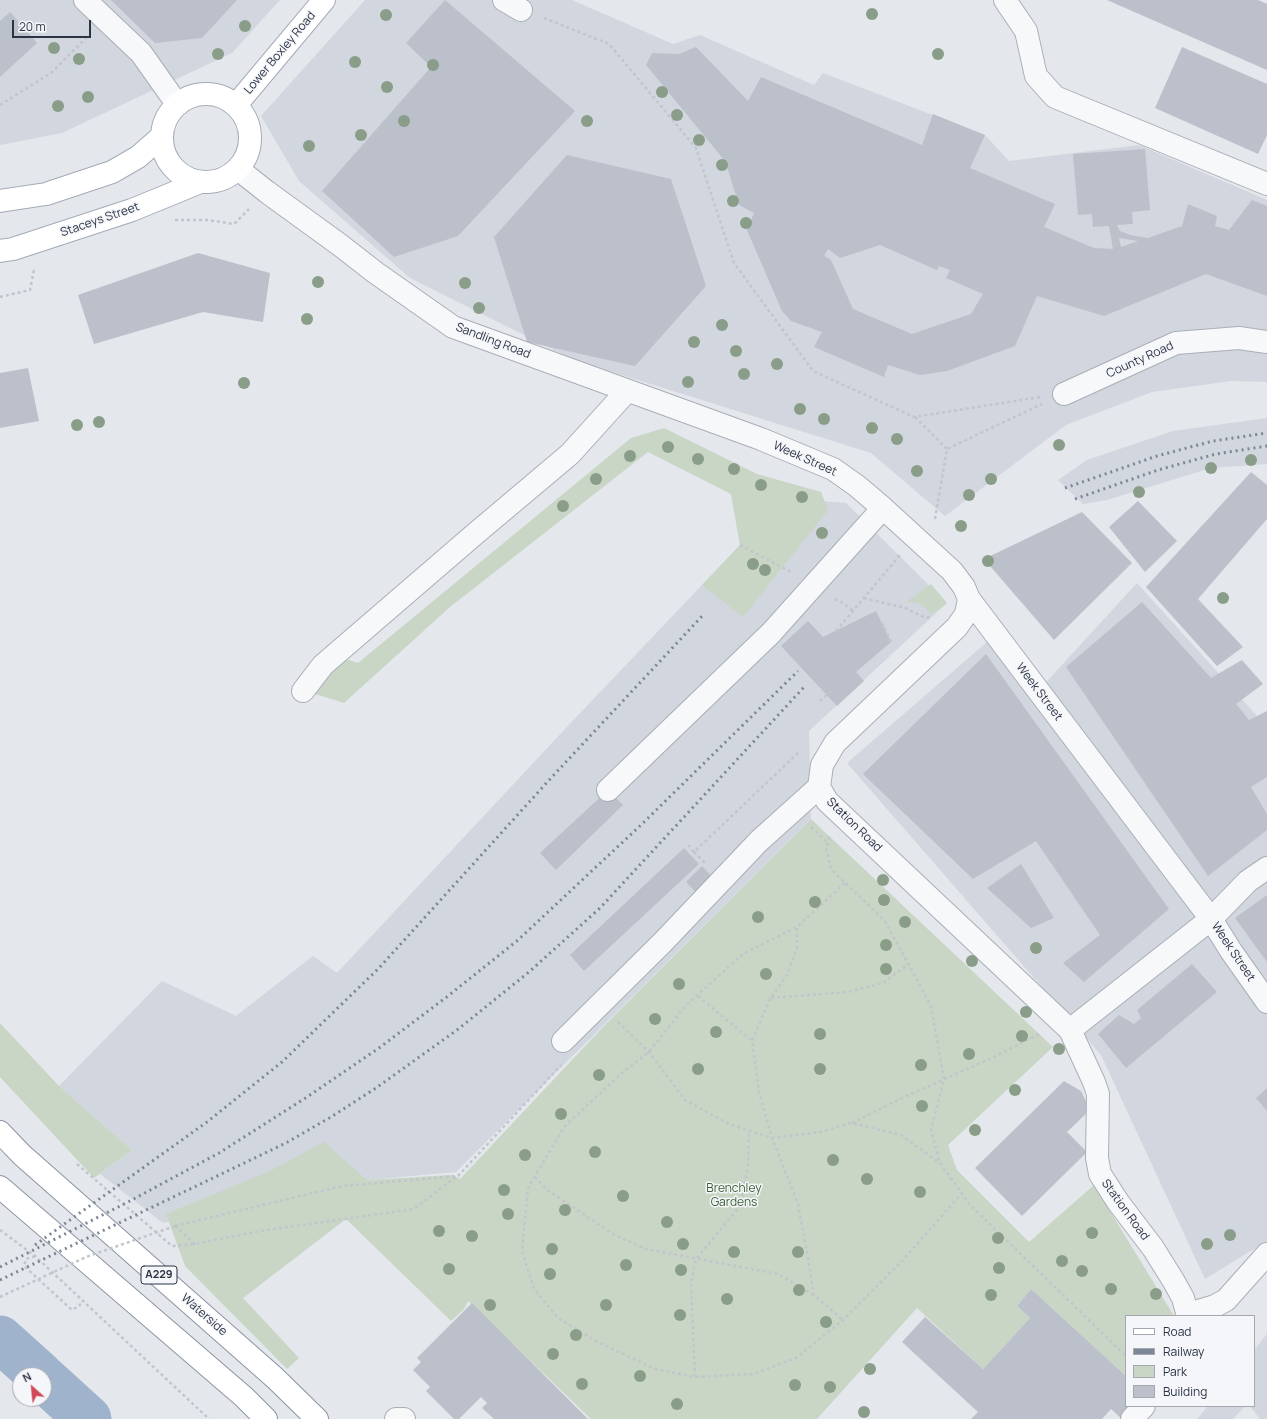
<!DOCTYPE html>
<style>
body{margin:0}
#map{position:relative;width:1267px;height:1419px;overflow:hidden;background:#e4e7ec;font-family:Manrope,sans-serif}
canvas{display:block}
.legend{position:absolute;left:1125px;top:1315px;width:130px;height:92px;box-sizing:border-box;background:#f4f6f9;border:1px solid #a4a8b1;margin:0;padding:5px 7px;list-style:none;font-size:12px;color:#2b3445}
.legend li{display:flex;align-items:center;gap:8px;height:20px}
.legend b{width:20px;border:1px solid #a4a8b1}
.north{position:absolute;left:12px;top:1367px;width:40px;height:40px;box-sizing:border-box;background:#f4f6f9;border:1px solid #a4a8b1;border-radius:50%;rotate:333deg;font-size:11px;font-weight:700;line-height:16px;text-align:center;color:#2b3445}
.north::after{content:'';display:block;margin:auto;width:14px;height:18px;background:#d1495b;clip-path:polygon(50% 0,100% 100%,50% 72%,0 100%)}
.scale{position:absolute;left:12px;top:20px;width:79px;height:18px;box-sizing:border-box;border:2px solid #2b3445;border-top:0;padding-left:5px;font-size:12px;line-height:14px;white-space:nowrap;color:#2b3445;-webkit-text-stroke:3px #f4f6f9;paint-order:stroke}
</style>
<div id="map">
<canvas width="1267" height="1419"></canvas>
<ul class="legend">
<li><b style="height:5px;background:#fff"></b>Road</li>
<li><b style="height:5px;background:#7d8696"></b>Railway</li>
<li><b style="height:11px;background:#c9d6c5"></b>Park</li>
<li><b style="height:11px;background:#bbc0ca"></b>Building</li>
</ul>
<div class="north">N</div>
<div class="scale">20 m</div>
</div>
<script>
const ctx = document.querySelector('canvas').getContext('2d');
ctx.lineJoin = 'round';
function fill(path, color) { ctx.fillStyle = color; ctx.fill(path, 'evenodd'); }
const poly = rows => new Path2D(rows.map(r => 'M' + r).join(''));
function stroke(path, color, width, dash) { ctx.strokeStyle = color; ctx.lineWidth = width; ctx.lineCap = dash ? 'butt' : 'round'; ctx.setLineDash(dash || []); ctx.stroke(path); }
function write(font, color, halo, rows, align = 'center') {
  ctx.font = font + ' Manrope,sans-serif'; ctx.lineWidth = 3; ctx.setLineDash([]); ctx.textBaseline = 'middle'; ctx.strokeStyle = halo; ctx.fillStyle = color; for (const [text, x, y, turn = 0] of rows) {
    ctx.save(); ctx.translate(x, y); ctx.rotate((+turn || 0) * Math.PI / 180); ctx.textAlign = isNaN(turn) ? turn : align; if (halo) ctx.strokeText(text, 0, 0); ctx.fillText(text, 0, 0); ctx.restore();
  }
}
const built = poly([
 [0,0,280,0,232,53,62,133,0,145],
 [365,0,572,0,673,44,700,35,814,85,823,73,985,135,1009,161,1139,145,1267,200,1267,382,1231,381,1152,392,1066,425,945,516,871,453,574,360,410,278,299,181,261,116],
 [1267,418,1267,464,1211,468,1107,500,1083,504,1058,480,1087,460,1173,431],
 [731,494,846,503,947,603,809,731,811,819,456,1172,367,1180,163,1223,100,1174,132,1150,59,1086,162,981,236,1016,313,956,337,973,565,729,740,545],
 [1137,583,1267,727,1267,1241,1205,1279,1101,1055,847,763,987,642,1039,690],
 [1267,1334,1267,1419,1260,1419,1250,1406,1254,1406,1254,1350],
 [1208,1406,1245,1406,1233,1419,1197,1419]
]);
const green = poly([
 [664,428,757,474,821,492,828,510,743,617,702,585,740,545,731,494,648,452,450,607,344,703,312,693,343,658,358,663,631,438],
 [931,584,947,603,932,614,919,603,906,602],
 [811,819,1053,1047,948,1145,957,1170,1029,1242,1094,1185,1174,1316,1126,1316,1126,1376,1031,1289,1017,1306,1030,1318,983,1369,917,1308,817,1419,591,1419,468,1301,464,1309,451,1321,346,1219,243,1298,299,1358,287,1369,185,1266,166,1214,270,1171,324,1142,367,1180,451,1175,460,1179,603,1027],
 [0,1023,59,1086,132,1150,94,1178,0,1077]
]);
const river = poly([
 [0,1339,40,1375],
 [44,1379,88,1419]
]);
const building = poly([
 [111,0,237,0,202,38,155,43],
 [445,0,575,111,458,236,394,257,322,191,431,67,406,43],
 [1107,0,1258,0,1267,4,1267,70],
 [10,12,37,43,0,77,0,21],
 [696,47,748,101,761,77,922,145,933,114,985,135,970,168,1055,204,1044,227,1094,248,1113,249,1109,226,1093,227,1092,214,1078,215,1073,154,1145,149,1150,210,1132,212,1133,224,1117,225,1120,231,1130,235,1148,238,1182,226,1188,204,1217,216,1215,226,1229,230,1252,200,1267,206,1267,296,1206,274,1104,316,1037,296,1015,346,947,371,920,375,888,365,884,377,814,347,822,332,791,321,782,311,747,230,754,213,739,205,725,161,646,65,652,53,679,54],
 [1119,238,1138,241,1121,247],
 [880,245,937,270,939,266,950,270,946,278,983,294,971,314,912,334,853,309,831,260,824,256,828,249,840,258],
 [1182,47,1267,84,1267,135,1258,154,1155,108],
 [567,155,671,179,706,286,635,366,527,342,494,237],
 [198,253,270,273,263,322,203,312,94,344,78,295],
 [28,368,39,421,0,428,0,373],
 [1251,472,1267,485,1267,519,1198,599,1243,647,1217,666,1146,587],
 [1138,501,1177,541,1145,572,1109,527],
 [1082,512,1132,563,1054,640,984,559],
 [1142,602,1211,678,1242,660,1263,684,1236,704,1249,720,1267,711,1267,777,1251,787,1267,814,1267,830,1208,876,1066,667],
 [876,611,891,642,856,672,864,681,837,706,781,646,808,621,823,637],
 [986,654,1169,909,1084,982,1063,963,1100,935,1036,841,973,879,863,774],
 [608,790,623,805,556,870,540,853],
 [684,848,699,864,584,971,570,955],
 [1021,864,1054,918,1031,928,987,888],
 [702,866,716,881,701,897,686,882],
 [1267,895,1267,962,1235,918],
 [1192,964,1217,992,1126,1068,1098,1034,1119,1015,1134,1024,1141,1018,1137,1010],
 [1064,1081,1081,1091,1090,1110,1067,1132,1087,1152,1022,1216,975,1168],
 [1267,1088,1267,1111,1256,1098],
 [1031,1289,1126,1376,1126,1406,1134,1406,1122,1419,1111,1409,1102,1419,971,1419,978,1412,902,1342,925,1317,983,1369,1030,1318,1017,1306],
 [472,1303,588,1419,494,1419,482,1408,487,1403,481,1397,459,1419,454,1419,426,1391,430,1387,413,1370,421,1362,417,1358]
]);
const path = poly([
 [544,18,609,44,696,148,734,263,813,371,914,417,1040,397],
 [0,105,51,73,87,37],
 [175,220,208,220,234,224,249,209],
 [0,297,30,290,34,270,36,268],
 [915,417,947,449],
 [935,519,947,449,1042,404],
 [740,545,789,571,793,572],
 [864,598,905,608,926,618,930,617],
 [835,599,840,601,853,611],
 [882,623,891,642],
 [836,631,900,555],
 [820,701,836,687],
 [811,827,828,843],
 [830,837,826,848,831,869,885,921,931,1006,944,1079,931,1130,940,1163,970,1205,1126,1356],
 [688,845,694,852,800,751],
 [694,852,705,863],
 [845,883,797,927,743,954,686,1005,649,1052,623,1072,564,1127,528,1188,522,1251,534,1289,558,1318,598,1342,655,1369,695,1377,753,1374,796,1358,843,1320,904,1259,962,1193],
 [797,928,797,948,787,975,770,999,752,1041,759,1092,772,1138,798,1204,807,1253,814,1295,843,1320],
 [698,996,752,1041],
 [771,998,848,992,883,983,909,964],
 [618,1022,649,1052,685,1100,729,1124,772,1138,820,1132,851,1123,901,1135,940,1163],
 [852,1123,904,1097,992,1058,1039,1034],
 [77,1164,172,1246,195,1244,260,1231,414,1209,457,1176],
 [535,1177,546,1189,613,1234,646,1249,778,1274,813,1295],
 [175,1226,342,1186,458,1176,561,1065],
 [175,1226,195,1244],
 [0,1230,35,1256,209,1419],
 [35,1256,26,1259,24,1266,72,1310,80,1305,78,1302],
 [695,1377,691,1283,696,1259,741,1205,748,1165,749,1131]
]);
const minor = poly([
 [85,0,141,53,177,104],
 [504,0,521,10],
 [1005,0,1026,31,1036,76,1055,97,1267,184],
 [238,169,267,192,340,245,376,273,453,327,761,439,833,469,857,486,883,508,952,571,964,587,969,599,1211,919,1231,951,1267,1002],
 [1064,394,1176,343,1239,338,1267,342],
 [969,599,966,614,957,627,835,743,822,765,819,787,827,801,1070,1030,1094,1082,1098,1094,1097,1158,1100,1174,1118,1202,1153,1248,1173,1280,1183,1298,1188,1316],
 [303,691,323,665,475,534,570,454,627,391],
 [608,790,771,633,883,508],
 [1070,1030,1211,919,1248,881,1267,868],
 [563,1041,663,942,759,841,819,787],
 [1188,1314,1215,1306,1226,1300,1267,1254],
 [396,1419,404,1419],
 [1132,1419,1144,1406]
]);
const major = poly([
 '162 138a44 44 0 1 1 88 0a44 44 0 1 1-88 0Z',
 [236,105,324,0],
 [0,201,46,194,112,172,138,157,161,137],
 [0,251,13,249,132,210,198,183]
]);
const highway = poly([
 [0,1132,22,1155,275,1378,317,1419],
 [0,1187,244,1397,266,1419]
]);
const rail = poly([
 [1065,488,1157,456,1213,441,1267,433],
 [1075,499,1158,470,1216,454,1267,446],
 [35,1245,207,1122,282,1062,379,968,551,778,704,614],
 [0,1267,128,1202,219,1153,307,1097,379,1048,448,996,518,940,642,824,798,671],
 [0,1280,286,1143,331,1117,376,1088,457,1030,529,972,600,908,805,686]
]);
const pathBridge = poly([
 [0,1297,86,1257,175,1226]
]);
const trees = [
 [872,14],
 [386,15],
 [245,26],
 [54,48],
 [218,54],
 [938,54],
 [79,59],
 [355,62],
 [433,65],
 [387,87],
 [662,92],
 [88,97],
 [58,106],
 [677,115],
 [404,121],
 [587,121],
 [361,135],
 [699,140],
 [309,146],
 [722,165],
 [733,201],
 [746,223],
 [318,282],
 [465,283],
 [479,308],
 [307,319],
 [722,325],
 [694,342],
 [736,351],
 [777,364],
 [744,374],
 [688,382],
 [244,383],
 [800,409],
 [824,419],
 [99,422],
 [77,425],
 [872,428],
 [897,439],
 [1059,445],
 [668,447],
 [630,456],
 [698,459],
 [1251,460],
 [1211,468],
 [734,469],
 [917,471],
 [596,479],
 [991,479],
 [761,485],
 [1139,492],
 [969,495],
 [802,497],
 [563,506],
 [961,526],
 [822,533],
 [988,561],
 [753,564],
 [765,570],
 [1223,598],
 [883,880],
 [884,900],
 [815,902],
 [758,917],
 [905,922],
 [886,945],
 [1036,948],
 [972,961],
 [886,969],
 [766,974],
 [679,984],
 [1026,1012],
 [655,1019],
 [716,1032],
 [820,1034],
 [1022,1036],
 [1059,1049],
 [969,1054],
 [921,1065],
 [698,1069],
 [820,1069],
 [599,1075],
 [1015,1090],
 [922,1106],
 [561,1114],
 [975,1130],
 [595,1152],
 [525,1155],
 [833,1160],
 [867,1179],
 [504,1190],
 [920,1192],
 [623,1196],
 [565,1210],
 [508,1214],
 [667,1222],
 [439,1231],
 [1092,1233],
 [1230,1235],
 [472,1236],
 [998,1238],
 [683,1244],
 [1207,1244],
 [552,1249],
 [734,1252],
 [798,1252],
 [1062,1261],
 [626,1265],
 [999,1268],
 [449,1269],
 [681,1270],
 [1082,1271],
 [550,1274],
 [1111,1289],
 [799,1290],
 [1156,1294],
 [991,1295],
 [727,1299],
 [490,1305],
 [606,1305],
 [680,1315],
 [826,1322],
 [576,1335],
 [553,1354],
 [870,1369],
 [640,1376],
 [582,1384],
 [795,1385],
 [830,1387],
 [677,1404],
 [864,1412]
];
const shields = [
 [159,1275,36]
];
const shieldNames = [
 ["A229",159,1275]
];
const streetNames = [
 ["Lower Boxley Road",280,53,-50],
 ["Staceys Street",100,220,-19],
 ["Sandling Road",493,341,21],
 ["County Road",1140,360,-24],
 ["Week Street",805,459,24],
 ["Week Street",1039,692,53],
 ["Station Road",854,825,44],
 ["Week Street",1233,952,56],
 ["Station Road",1125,1210,54],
 ["Waterside",204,1315,41]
];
const parkNames = [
 ["Brenchley",734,1189],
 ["Gardens",734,1203]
];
fill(built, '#d2d6de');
fill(green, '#c9d6c5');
stroke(river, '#9fb4cc', 47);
fill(building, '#bbc0ca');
stroke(minor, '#a9aeb7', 24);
stroke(major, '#a3abb8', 24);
stroke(highway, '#8b94a3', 24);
stroke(path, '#c2c5cb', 2.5, [3, 3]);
stroke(minor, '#f7f8fa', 22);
stroke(major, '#fff', 22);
stroke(highway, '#fff', 22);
stroke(rail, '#7d8696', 3, [2, 4]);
stroke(pathBridge, '#c2c5cb', 2.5, [3, 3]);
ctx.fillStyle = '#899d89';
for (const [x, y] of trees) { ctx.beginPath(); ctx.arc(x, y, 6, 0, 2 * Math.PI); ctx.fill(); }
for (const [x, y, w] of shields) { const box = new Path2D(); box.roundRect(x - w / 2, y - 9, w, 18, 3); ctx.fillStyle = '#f4f6f9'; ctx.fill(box); stroke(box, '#2b3445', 1); }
write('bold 11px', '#2b3445', null, shieldNames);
write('12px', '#2b3445', '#f4f6f9', streetNames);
write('12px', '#3f6138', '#f4f6f9', parkNames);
</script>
